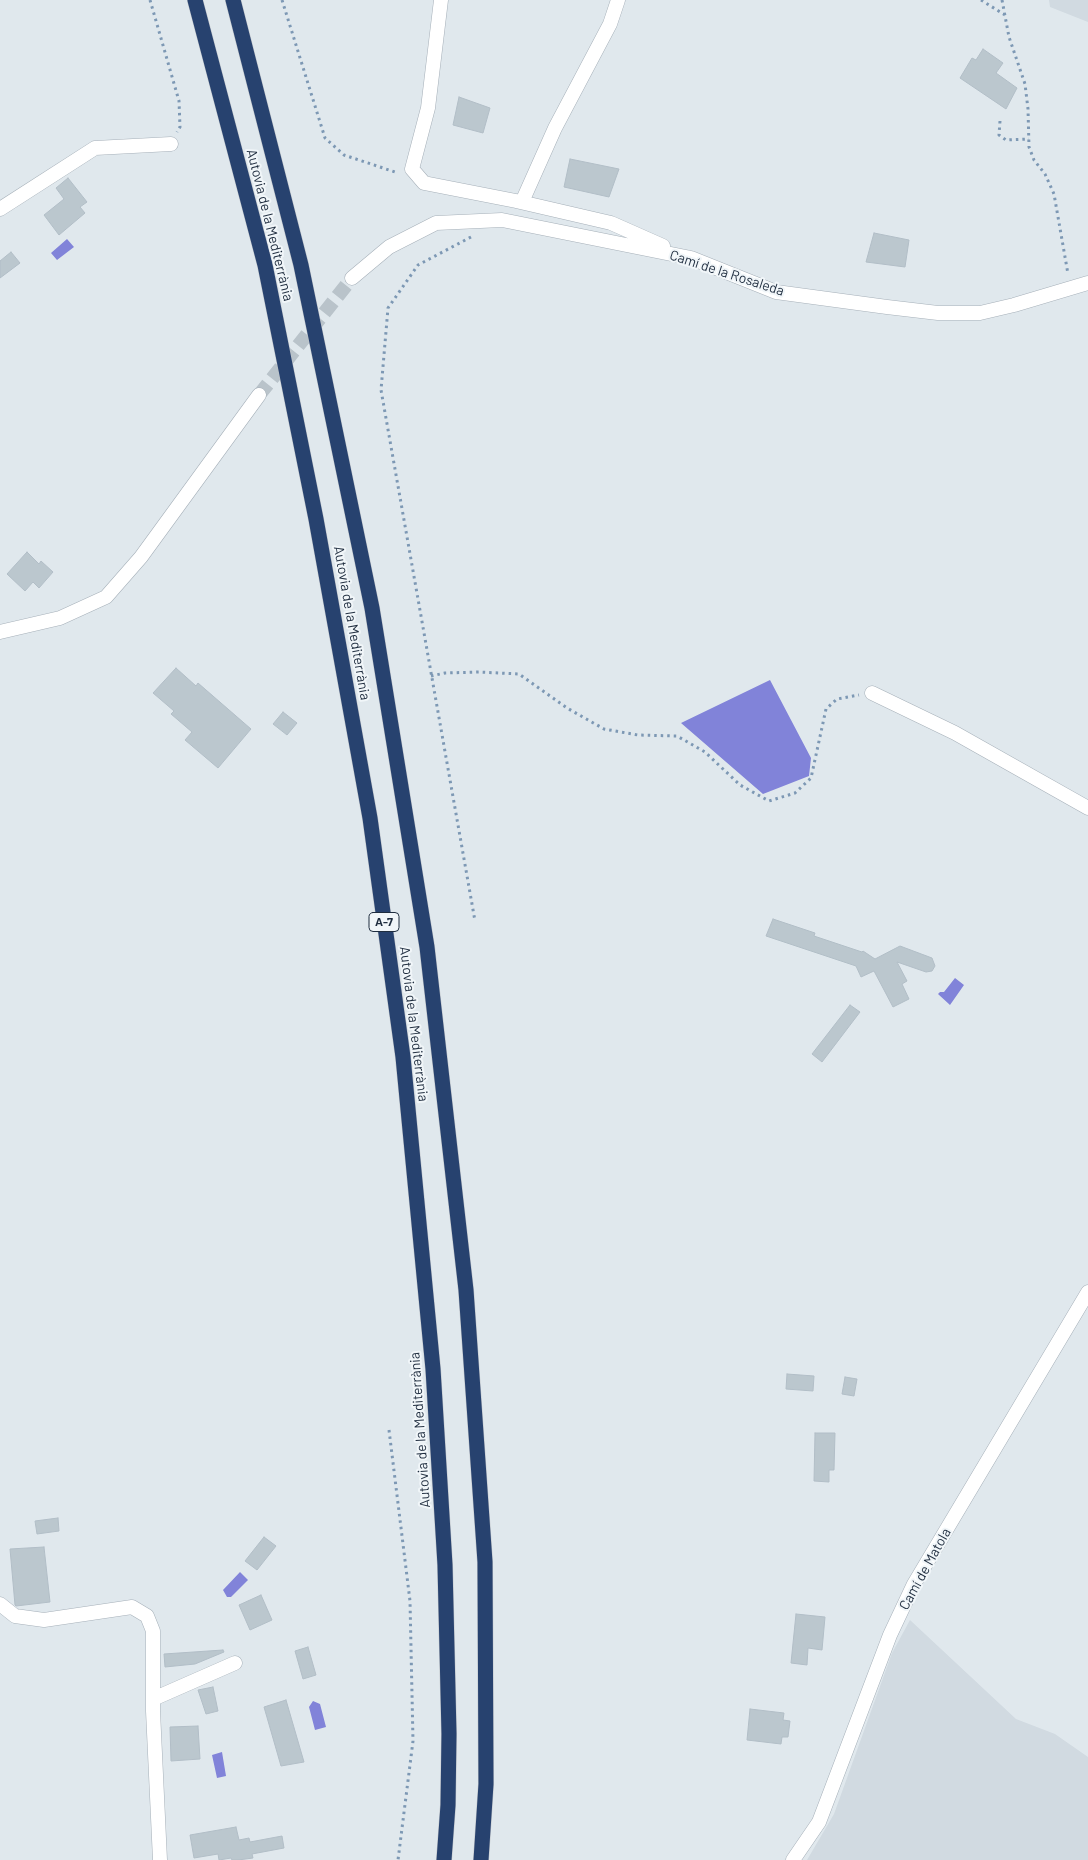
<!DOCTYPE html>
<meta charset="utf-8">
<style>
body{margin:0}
canvas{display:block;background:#e0e8ed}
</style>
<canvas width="1088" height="1860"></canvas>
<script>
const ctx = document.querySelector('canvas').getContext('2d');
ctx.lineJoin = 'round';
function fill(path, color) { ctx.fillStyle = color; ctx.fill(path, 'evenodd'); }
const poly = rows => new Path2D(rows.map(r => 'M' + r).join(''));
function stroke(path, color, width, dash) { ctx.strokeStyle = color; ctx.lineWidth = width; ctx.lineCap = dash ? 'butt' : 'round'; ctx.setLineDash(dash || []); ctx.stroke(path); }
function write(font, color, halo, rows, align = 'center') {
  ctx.font = font + ' Barlow,sans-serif'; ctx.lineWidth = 4; ctx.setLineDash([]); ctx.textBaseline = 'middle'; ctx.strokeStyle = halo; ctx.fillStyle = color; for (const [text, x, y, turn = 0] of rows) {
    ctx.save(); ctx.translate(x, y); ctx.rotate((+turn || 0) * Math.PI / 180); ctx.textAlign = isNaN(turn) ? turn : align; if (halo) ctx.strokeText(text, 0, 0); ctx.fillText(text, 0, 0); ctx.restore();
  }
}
const built = poly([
 [1049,0,1088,0,1088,22,1050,7],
 [910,1620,1016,1719,1055,1734,1088,1757,1088,1860,807,1860,834,1814,892,1653]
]);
const water = poly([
 [67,239,74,247,57,260,51,253],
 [770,680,811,758,809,776,763,794,681,723],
 [955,978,964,985,950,1005,938,994,940,992,944,992],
 [240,1572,248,1580,231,1597,227,1597,223,1590],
 [313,1701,320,1704,326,1727,315,1730,309,1707],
 [222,1752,226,1776,217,1778,212,1755]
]);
const building = poly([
 [983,49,1003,63,996,73,1017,88,1006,109,960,78,972,58,976,60,983,49],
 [459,97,490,108,483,133,453,125,459,97],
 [570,159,619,169,609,197,564,187,570,159],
 [68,178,87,202,80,207,85,213,59,235,44,215,64,199,56,188,68,178],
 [874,233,909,240,905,267,866,262,874,233],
 [11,252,20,263,0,278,0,261,11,252],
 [27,552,39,564,41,561,53,572,39,588,33,582,25,591,7,574,27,552],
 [176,668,196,686,198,683,251,729,218,768,185,740,192,732,171,714,174,711,153,693,176,668],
 [283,712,297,723,287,735,273,724,283,712],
 [773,919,815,933,814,936,862,952,863,951,875,959,900,946,932,958,935,966,932,971,926,972,897,962,907,981,902,984,909,999,893,1007,874,971,861,977,856,966,766,936,773,919],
 [850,1005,860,1012,822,1062,812,1054,850,1005],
 [787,1374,814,1376,813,1391,786,1389,787,1374],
 [845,1377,857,1379,854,1396,842,1394,845,1377],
 [815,1433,835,1433,834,1470,829,1470,829,1482,814,1481,815,1433],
 [58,1518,59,1531,37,1534,35,1521,58,1518],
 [264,1537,276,1546,257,1570,245,1561,264,1537],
 [44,1547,50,1602,16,1606,15,1605,10,1549,44,1547],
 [261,1595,272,1620,250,1630,239,1605,261,1595],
 [796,1614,825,1617,822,1650,808,1648,807,1665,791,1663,796,1614],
 [308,1647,316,1675,303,1679,295,1651,308,1647],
 [223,1650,224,1652,195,1664,165,1667,164,1654,223,1650],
 [213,1687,218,1711,206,1714,198,1690,213,1687],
 [286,1700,304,1762,281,1766,264,1707,286,1700],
 [750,1709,784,1713,783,1720,790,1721,788,1737,782,1737,781,1744,747,1740,750,1709],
 [198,1726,200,1759,171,1761,170,1727,198,1726],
 [236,1827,239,1840,249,1838,250,1842,282,1836,284,1848,252,1854,253,1858,238,1860,232,1860,231,1858,219,1860,218,1854,194,1858,190,1835,236,1827]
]);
const minorTunnel = poly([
 [259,395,352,278]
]);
const path = poly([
 [150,0,179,101,180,127,177,132],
 [282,0,325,138,344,155,398,173],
 [981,0,1005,15],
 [1002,0,1009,37,1025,84,1028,109,1029,147,1034,160,1045,174,1054,194,1068,274],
 [1000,121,999,135,1006,140,1029,139],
 [471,237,418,265,388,308,381,390,475,921],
 [431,676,445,673,479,672,519,674,567,708,604,729,638,735,677,736,705,752,740,785,769,801,795,793,811,778,826,709,837,699,859,695],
 [389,1430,410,1601,413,1741,398,1860]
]);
const minor = poly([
 [441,0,428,108,412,169,424,183,516,201,611,223,663,246],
 [522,202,555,128,610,24,618,0],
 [0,209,95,148,171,144],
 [352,278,389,247,436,223,502,220,691,258,776,292,887,307,938,313,980,313,1014,305,1088,283],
 [0,632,60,618,106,597,141,557,259,395],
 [872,693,955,733,1088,808],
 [0,1604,15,1616,44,1620,132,1607,147,1616,153,1631,153,1711,160,1860],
 [153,1699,235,1663],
 [793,1860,819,1822,890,1635,914,1584,1088,1292]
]);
const motorway = poly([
 [195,0,265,265,316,519,370,818,403,1057,433,1369,445,1565,449,1734,448,1805,444,1860],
 [233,0,301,265,372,608,427,947,466,1290,485,1562,486,1784,481,1860]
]);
const shields = [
 [384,922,30]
];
const shieldNames = [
 ["A-7",384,922]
];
const streetNames = [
 ["Autovia de la Mediterrània",270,225,76],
 ["Camí de la Rosaleda",727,273,18],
 ["Autovia de la Mediterrània",352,623,80],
 ["Autovia de la Mediterrània",414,1024,83],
 ["Autovia de la Mediterrània",420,1430,-94],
 ["Camí de Matola",925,1569,-61]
];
fill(built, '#d1dae1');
fill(water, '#8183d9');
fill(building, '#bbc7ce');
stroke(building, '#b2bec7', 1);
stroke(minorTunnel, '#b9c3ca', 14, [14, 7]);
stroke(minor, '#a6b0b9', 15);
stroke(motorway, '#c0c4c9', 16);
stroke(path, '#7d98b4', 3, [2.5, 4]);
stroke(minor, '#fff', 14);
stroke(motorway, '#27426f', 15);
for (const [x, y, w] of shields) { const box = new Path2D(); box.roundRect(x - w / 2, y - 9.5, w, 19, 4); ctx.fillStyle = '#f1f6f9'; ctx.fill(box); stroke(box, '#1f2d3f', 1); }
write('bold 12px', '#1f2d3f', null, shieldNames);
write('14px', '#1f2d3f', '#f1f6f9', streetNames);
</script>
